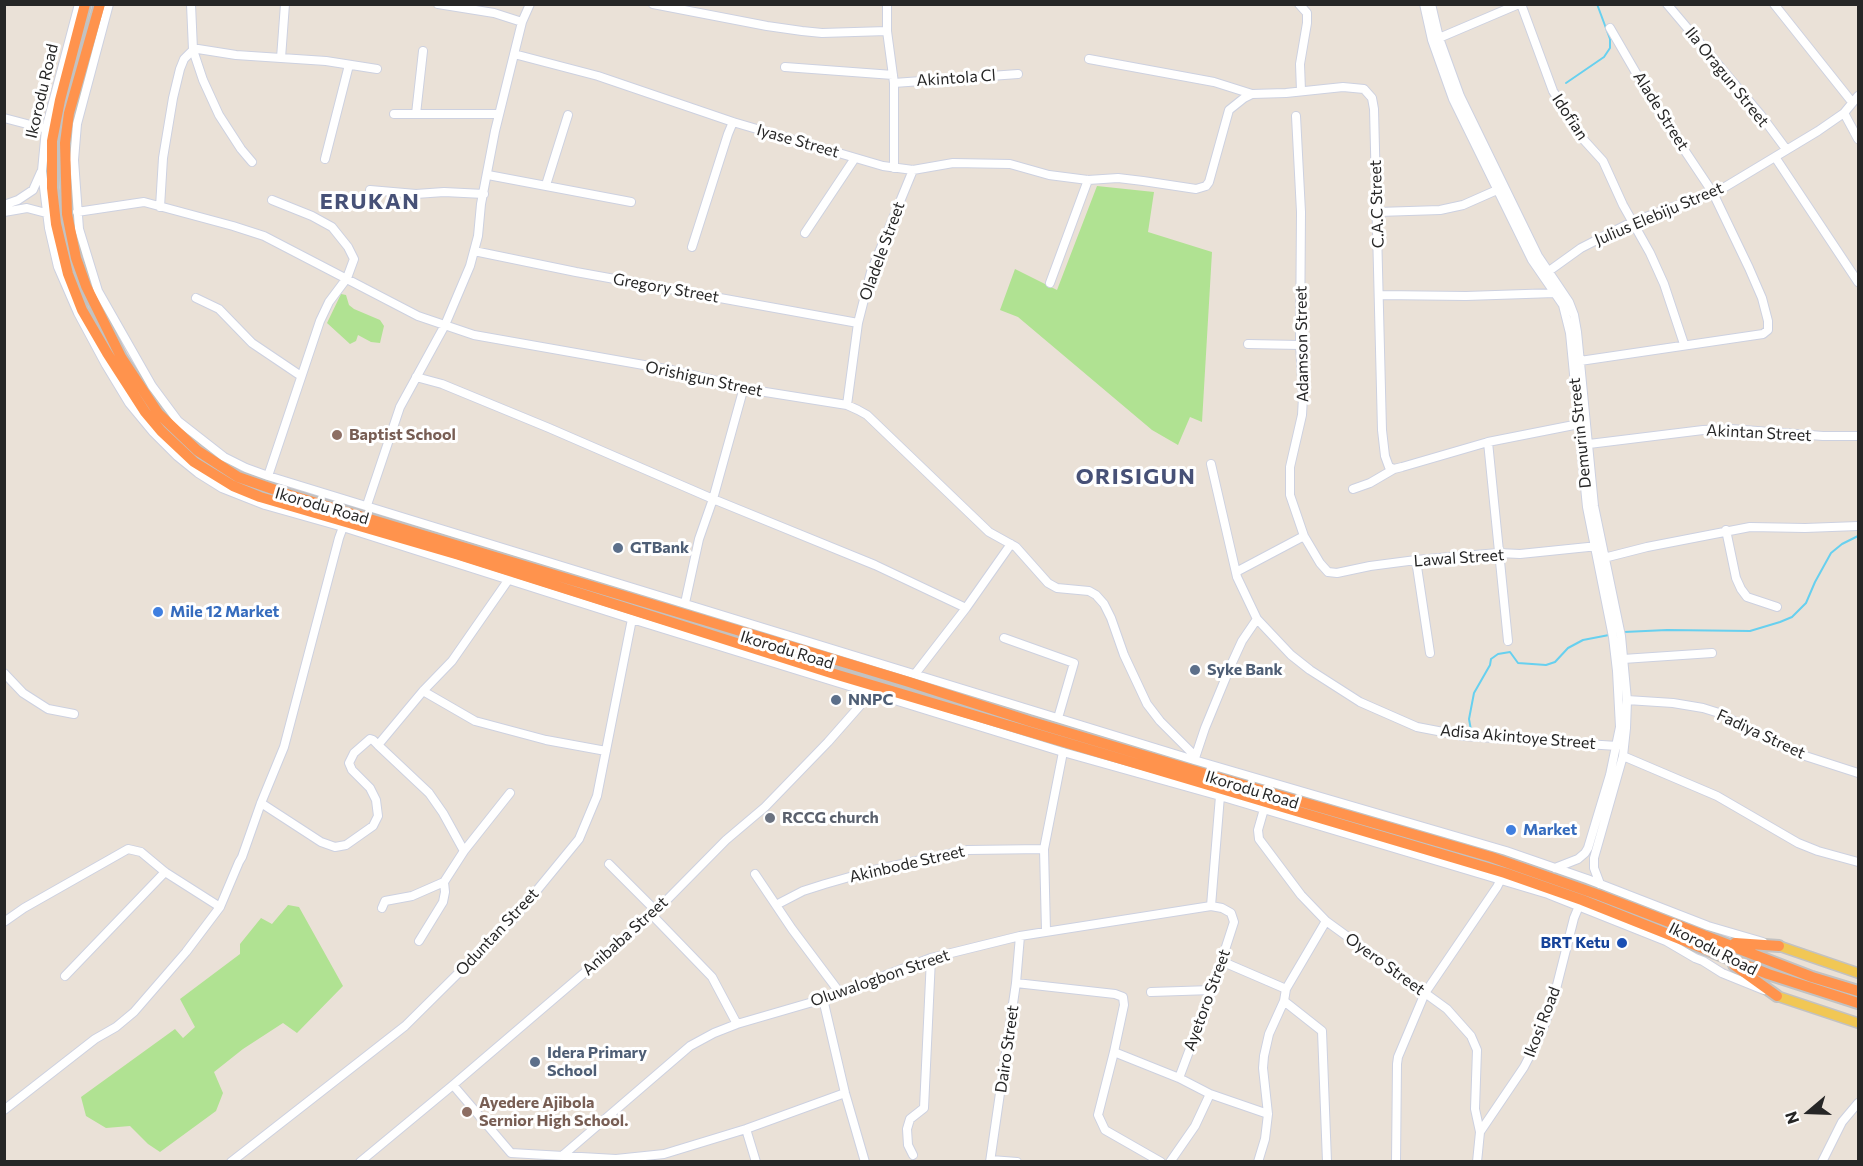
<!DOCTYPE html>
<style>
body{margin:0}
#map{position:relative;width:1863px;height:1166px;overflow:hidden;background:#eae1d7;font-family:Commissioner,sans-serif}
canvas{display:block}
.frame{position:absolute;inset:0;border:6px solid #262626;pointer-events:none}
.north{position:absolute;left:1779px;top:1082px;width:60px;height:60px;-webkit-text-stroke:4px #fff;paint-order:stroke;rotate:251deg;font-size:16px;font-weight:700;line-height:24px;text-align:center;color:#262626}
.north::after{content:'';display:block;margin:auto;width:21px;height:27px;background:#262626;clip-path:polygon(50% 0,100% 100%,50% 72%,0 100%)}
</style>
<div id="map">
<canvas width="1863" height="1166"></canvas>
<div class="frame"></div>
<div class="north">N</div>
</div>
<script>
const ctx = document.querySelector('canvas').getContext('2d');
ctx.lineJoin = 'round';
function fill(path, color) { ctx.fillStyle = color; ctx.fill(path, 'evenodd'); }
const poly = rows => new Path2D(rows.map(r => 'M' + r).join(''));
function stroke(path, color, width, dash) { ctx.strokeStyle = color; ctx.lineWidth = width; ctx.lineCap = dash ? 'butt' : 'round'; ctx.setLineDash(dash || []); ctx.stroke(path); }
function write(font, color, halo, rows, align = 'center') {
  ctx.font = font + ' Commissioner,sans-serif'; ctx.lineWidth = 6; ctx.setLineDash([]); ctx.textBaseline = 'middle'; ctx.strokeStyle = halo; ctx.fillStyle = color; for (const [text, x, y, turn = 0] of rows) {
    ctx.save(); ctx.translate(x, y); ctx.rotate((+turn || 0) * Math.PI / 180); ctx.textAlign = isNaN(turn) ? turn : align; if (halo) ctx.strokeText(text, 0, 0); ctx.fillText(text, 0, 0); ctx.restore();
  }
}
const green = poly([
 [1097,186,1154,192,1148,232,1212,252,1202,422,1190,417,1178,445,1152,430,1018,317,1000,310,1015,269,1057,290],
 [341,294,346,295,349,305,354,309,380,320,384,326,380,343,371,342,358,335,356,341,350,344,327,323],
 [288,905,299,907,343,986,297,1033,283,1023,243,1049,214,1072,223,1093,216,1111,160,1152,148,1144,130,1126,106,1128,86,1116,81,1097,175,1029,183,1038,195,1027,180,999,240,954,240,944,261,918,272,924]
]);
const stream = poly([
 [1566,83,1604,57,1610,48,1610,39,1597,4],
 [1624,632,1667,630,1750,631,1780,622,1792,617,1806,603,1815,582,1831,553,1842,544,1858,536],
 [1471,730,1469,719,1474,693,1490,665,1491,659,1498,654,1510,652,1518,663,1546,665,1555,662,1568,648,1583,640,1609,635]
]);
const minor = poly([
 [79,4,46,129,42,171,49,228,58,267,78,313,106,365,129,403,153,432,177,456,198,473,222,488,265,505,343,527,632,619,1063,752,1220,796,1548,894,1666,941,1695,958,1703,961,1722,973,1764,990],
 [109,4,77,124,74,160,79,229,98,291,152,386,178,421,224,457,246,468,268,476,1194,760,1506,851,1587,879,1708,926,1763,942],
 [191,4,193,50,198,49,236,55,326,61,377,69],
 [438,4,494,13,522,22],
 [653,4,767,26,802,31,822,33,887,31],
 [887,4,887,31,894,83,894,168],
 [1299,4,1307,13,1307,23,1300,64,1301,91],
 [1424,4,1432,40,1453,99,1532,260,1563,305,1570,333,1587,507,1613,637,1617,671,1620,727,1610,775,1588,848,1585,853,1578,859,1555,868],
 [1431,4,1439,38,1460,96,1538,256,1569,302,1574,315,1577,332,1594,506,1621,636,1627,700,1626,728,1623,756,1594,858,1594,868,1600,884],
 [1521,4,1553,91,1583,139,1603,161,1623,205,1650,253,1664,284,1684,344],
 [1667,4,1760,114,1786,149],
 [1774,4,1852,102],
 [1439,38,1519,4],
 [514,54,598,76,733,122,883,166,913,170,953,163,1010,164,1049,175,1088,180,1118,178,1143,181,1196,189,1206,186,1209,182,1229,110,1244,98,1252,94,1286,93,1343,87,1364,89,1372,98,1374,109,1382,430,1385,456,1389,467,1394,469,1402,467,1488,442,1579,424],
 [281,58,285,4],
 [1089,59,1214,82,1252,94],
 [785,67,893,75],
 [894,83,1018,74],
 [1844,113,1858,139],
 [394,114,499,114],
 [416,114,423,51],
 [1296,116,1301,212,1300,345,1303,397,1302,415,1290,467,1290,495,1304,536,1320,563,1328,572,1337,573,1370,566,1416,560,1498,553,1520,554,1598,546],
 [4,118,46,129],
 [1775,157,1858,282],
 [325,159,349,65],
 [488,175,631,202],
 [546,185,568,115],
 [370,190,416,194,444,192,484,194],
 [4,205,18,200,33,190,41,172],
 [160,207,163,158,173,98,180,69,184,59,193,50,203,80,219,115,241,149,252,162],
 [4,212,27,208,46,213],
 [77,212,144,202,233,226,264,236,418,316,474,335,672,370,759,391,847,405,858,410,867,415,989,532,1016,547,1048,583,1057,588,1089,591,1096,595,1104,604,1111,618,1124,655,1147,704,1160,721,1195,756],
 [1378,212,1440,210,1463,205,1497,190],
 [805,233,855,158],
 [692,247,728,134,733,122],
 [474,251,576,272,858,323],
 [1549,271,1581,248,1632,222,1720,190,1818,131,1844,113,1858,96],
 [1050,283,1088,180],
 [1380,295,1466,296,1555,293],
 [196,298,219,309,252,343,301,376],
 [1248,344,1300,345],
 [1580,361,1763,334,1768,330,1768,321,1762,298,1749,268,1713,193,1657,109,1610,28],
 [416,377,442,384,549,428,713,499,875,565,966,608],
 [847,405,858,323,871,272,913,170],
 [1488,442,1508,641],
 [1589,444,1703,430,1731,429,1823,436,1858,436],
 [1211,464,1237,577,1257,619,1291,655,1310,670,1360,702,1417,727,1464,736,1617,746],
 [268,476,320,321,329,302,347,278,354,259,348,247,332,227,312,216,272,200],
 [1353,489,1370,483,1394,469],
 [367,505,400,407,445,325,470,266,478,236,481,204,495,131,522,22,530,4],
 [1726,530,1736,578,1741,589,1747,597,1777,607],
 [1600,559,1647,547,1750,527,1805,528,1858,526],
 [1416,560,1430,653],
 [1236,572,1304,536],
 [685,603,699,539,713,499,744,387],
 [1004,638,1074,663,1058,718],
 [1623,659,1712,653],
 [4,673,23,693,48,709,74,714],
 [915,674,966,608,1011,544],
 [423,691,475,721,546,740,606,751],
 [1627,700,1673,703,1703,708,1719,713,1759,735,1796,753,1858,773],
 [378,745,429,793,443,813,464,851],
 [1623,756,1717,796,1798,843,1818,851,1858,862],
 [1195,758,1205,728,1231,665,1242,641,1257,619],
 [261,803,321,842,335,847,346,845,373,826,378,816,376,800,370,788,352,770,349,763,354,753,370,739,373,740,378,745,423,691,452,661,509,579],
 [1264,809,1258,830,1259,839,1301,895,1326,921,1447,1009,1471,1036,1477,1050,1475,1109,1480,1132],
 [609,864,656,911],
 [755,874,792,929,840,993],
 [776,905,803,891,825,884,874,870,968,850,1044,849],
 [1211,906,1220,796],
 [382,908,385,901,412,896,444,882],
 [652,915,712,977,737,1024],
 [4,922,24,908,128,849,141,852,165,872,220,907],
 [1046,931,1044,849,1063,752],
 [419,941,443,902,445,892,444,882,464,851,510,793],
 [1221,961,1286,989],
 [65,976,165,872],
 [1016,983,1115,994,1123,997,1124,1005,1114,1052,1098,1115,1105,1130,1161,1162],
 [1151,992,1212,990],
 [823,999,845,1093,865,1162],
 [1284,1001,1322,1031,1327,1162],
 [1114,1052,1179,1078,1210,1094,1268,1114],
 [453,1085,511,1153,616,1159,664,1154,746,1129,845,1093],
 [4,1110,95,1039,116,1027,134,1012,186,952,220,907,239,862,242,857,261,803,284,747,339,538,343,527],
 [746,1129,756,1162],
 [913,1155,908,1145,907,1129,910,1119,924,1108,931,958],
 [562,1156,690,1046,714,1033,737,1024,823,999,931,958,1020,936,1211,906,1222,908,1231,913,1234,922,1212,990,1179,1078],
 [991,1160,1017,1162],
 [231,1162,405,1026,515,917,579,839,597,796,632,619],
 [360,1162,453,1085,652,915,726,840,765,807,828,742,872,692],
 [990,1162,1016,983,1020,936],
 [1170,1162,1195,1126,1210,1094],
 [1258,1162,1265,1139,1268,1114,1263,1068,1264,1056,1269,1034,1284,1001,1286,989,1326,921],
 [1396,1162,1397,1064,1398,1057,1425,993,1497,887,1501,879],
 [1477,1162,1480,1132,1524,1067,1541,1034,1553,1001,1574,918,1579,906],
 [1822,1162,1842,1122,1858,1103]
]);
const major = poly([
 [1779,946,1858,973],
 [1777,996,1858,1023]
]);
const highway = poly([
 [85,4,60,100,52,141,52,188,56,224,68,274,82,310,107,353,145,412,161,431,194,462,233,486,260,497,459,555,831,673,1505,873,1582,900,1768,974,1858,1003],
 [100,4,69,113,65,143,67,214,76,258,86,286,121,357,158,413,198,451,238,477,290,495,909,682,1029,721,1209,775,1491,857,1599,895,1812,977,1858,991],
 [1735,943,1779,946],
 [1734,965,1777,996]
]);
const markers = [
 [337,435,6,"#8d6e63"],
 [618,548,6,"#5c6f8a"],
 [158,612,6,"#3f7fe0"],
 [1195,670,6,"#5c6f8a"],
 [836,700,6,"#5c6f8a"],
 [770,818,6,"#6b7280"],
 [1511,830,6,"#3f7fe0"],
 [1622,943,6,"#1a4fb4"],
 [535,1062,6,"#5c6f8a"],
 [467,1112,6,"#8d6e63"]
];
const streetNames = [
 ["Ila Oragun Street",1727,77,51],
 ["Akintola Cl",956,78,-4],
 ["Ikorodu Road",42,91,-77],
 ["Alade Street",1661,111,58],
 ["Idofian",1570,117,57],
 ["Iyase Street",798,141,16],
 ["C.A.C Street",1377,204,-92],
 ["Julius Elebiju Street",1659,214,-23],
 ["Oladele Street",882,251,-70],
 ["Gregory Street",666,288,10],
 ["Adamson Street",1302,344,-91],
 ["Orishigun Street",704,379,12],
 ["Demurin Street",1580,433,-96],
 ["Akintan Street",1759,433,3],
 ["Ikorodu Road",322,506,16],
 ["Lawal Street",1459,558,-4],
 ["Ikorodu Road",787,650,17],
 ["Fadiya Street",1761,734,25],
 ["Adisa Akintoye Street",1518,737,5],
 ["Ikorodu Road",1252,790,17],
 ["Akinbode Street",907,864,-13],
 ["Oduntan Street",497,932,-47],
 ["Anibaba Street",625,936,-42],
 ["Ikorodu Road",1713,949,27],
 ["Oyero Street",1385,964,36],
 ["Oluwalogbon Street",880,978,-19],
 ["Ayetoro Street",1207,1000,-70],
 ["Ikosi Road",1542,1022,-69],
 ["Dairo Street",1007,1049,-82]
];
const educationNames = [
 ["Baptist School",349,435],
 ["Ayedere Ajibola",479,1103],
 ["Sernior High School.",479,1121]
];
const serviceNames = [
 ["GTBank",630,548],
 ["Syke Bank",1207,670],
 ["NNPC",848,700],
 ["Idera Primary",547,1053],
 ["School",547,1071]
];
const shopNames = [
 ["Mile 12 Market",170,612],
 ["Market",1523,830]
];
const worshipNames = [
 ["RCCG church",782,818]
];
const transitNames = [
 ["BRT Ketu",1610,943]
];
const districtNames = [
 ["ERUKAN",370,202],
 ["ORISIGUN",1136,477]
];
fill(green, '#b0e292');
stroke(stream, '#67d0ef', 2);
stroke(minor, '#cdd1e0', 10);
stroke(major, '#c2c2c2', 12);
stroke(highway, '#c2c2c2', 14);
stroke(minor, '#fff', 8);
stroke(major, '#f1c755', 9);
stroke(highway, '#ff934d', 10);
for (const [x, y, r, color] of markers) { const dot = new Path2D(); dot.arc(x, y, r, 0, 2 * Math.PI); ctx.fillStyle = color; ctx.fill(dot); stroke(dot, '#fff', 2); }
write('16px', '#262626', '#fff', streetNames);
write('bold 16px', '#785e54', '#fff', educationNames, 'left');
write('bold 16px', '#4e5e75', '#fff', serviceNames, 'left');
write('bold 16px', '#366cbe', '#fff', shopNames, 'left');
write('bold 16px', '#5b616d', '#fff', worshipNames, 'left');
write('bold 16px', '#164399', '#fff', transitNames, 'right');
ctx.letterSpacing = '1.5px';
write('bold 22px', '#475177', '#fff', districtNames);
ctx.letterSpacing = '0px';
</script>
